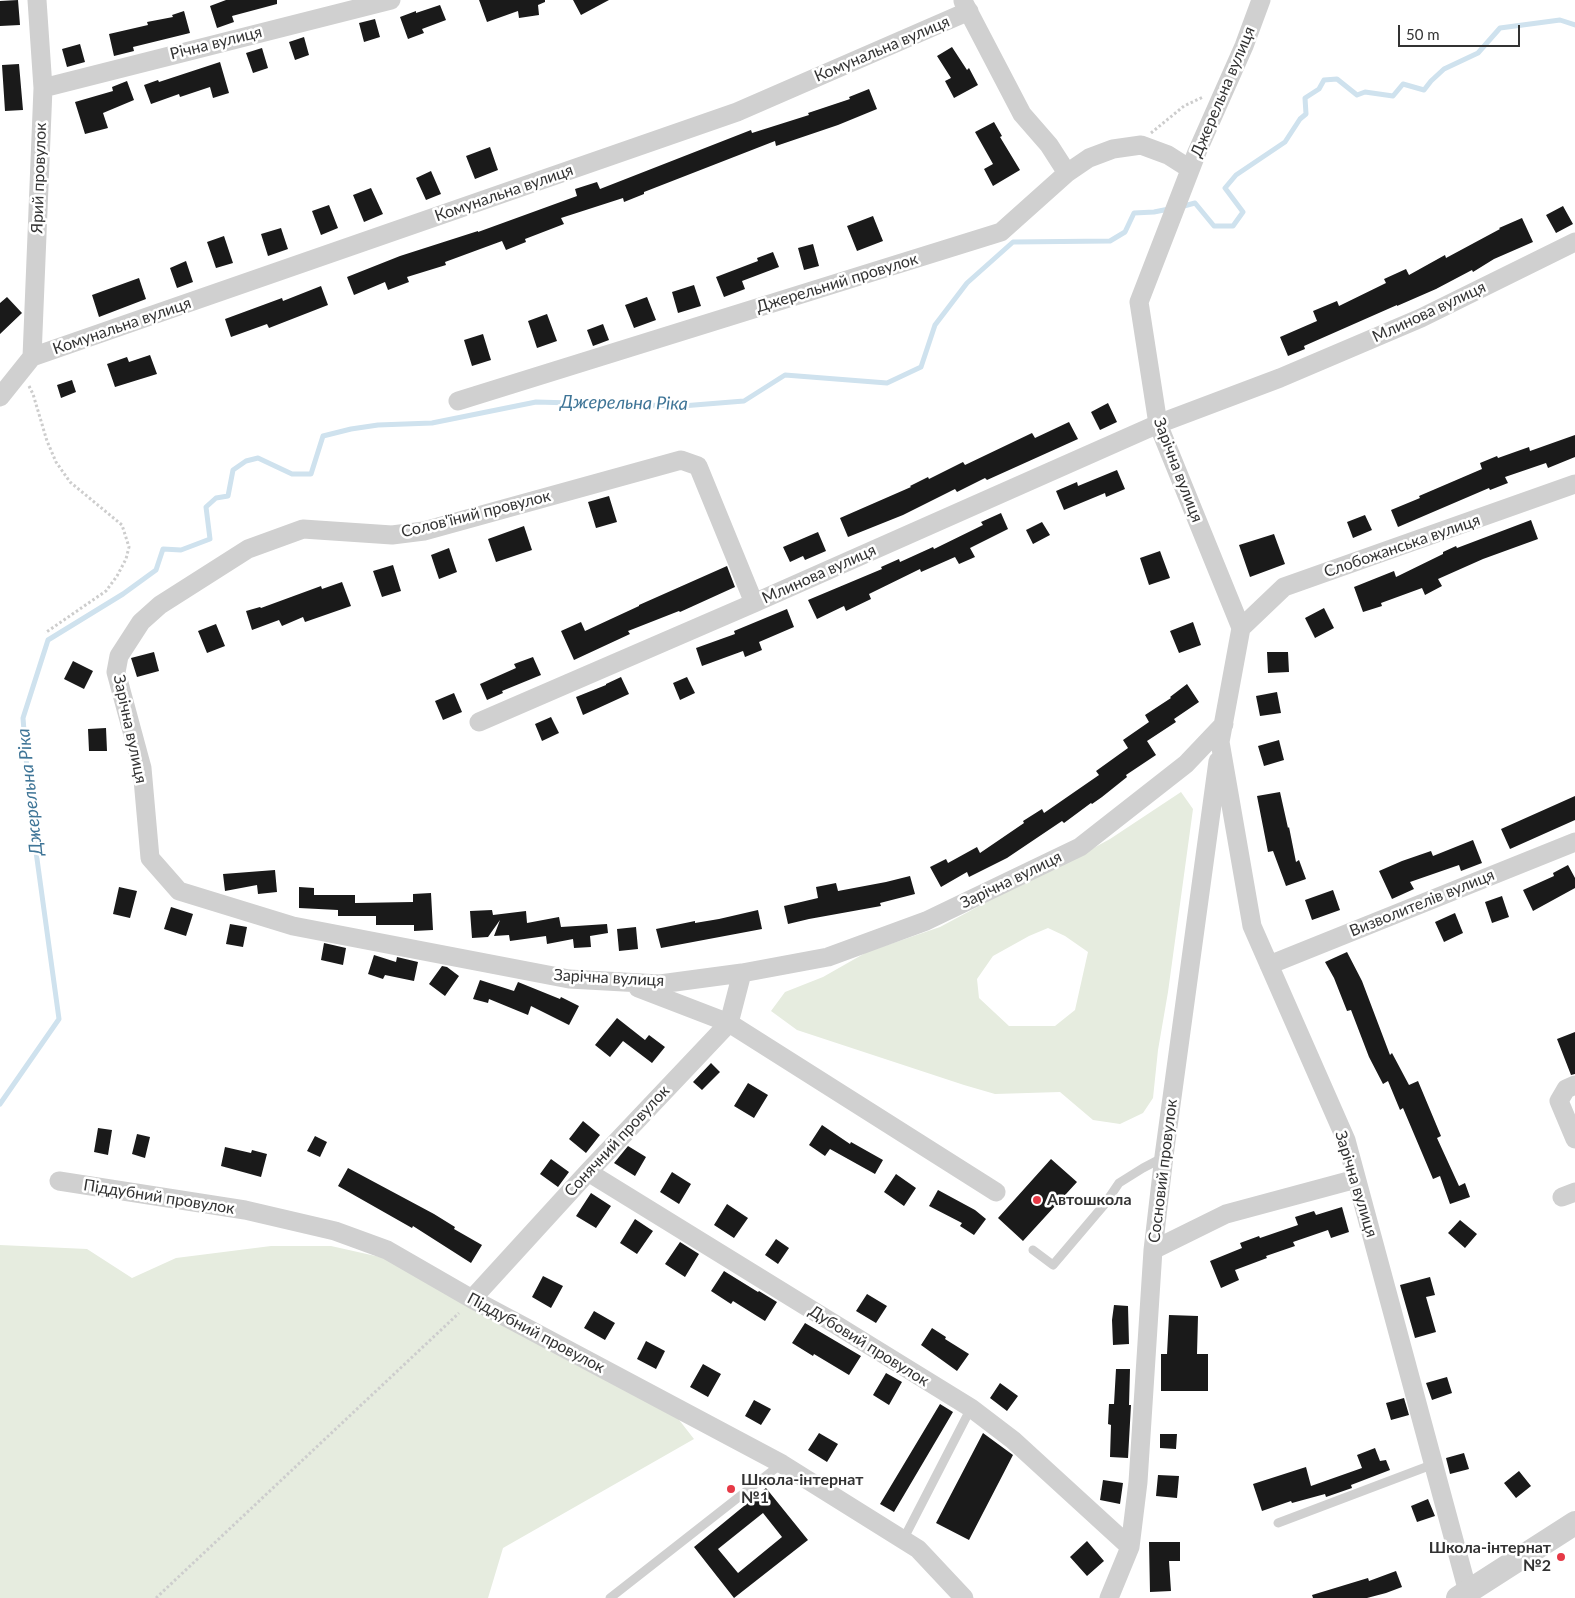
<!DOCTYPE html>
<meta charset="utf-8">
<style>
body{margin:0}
#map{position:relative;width:1575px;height:1598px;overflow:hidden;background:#fff;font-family:Lato,sans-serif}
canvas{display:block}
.scale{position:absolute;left:1398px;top:25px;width:122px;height:22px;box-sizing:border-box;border:2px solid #333;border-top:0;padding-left:6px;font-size:15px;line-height:18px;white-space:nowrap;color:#333;-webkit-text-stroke:4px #fff;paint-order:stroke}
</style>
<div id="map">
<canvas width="1575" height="1598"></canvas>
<div class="scale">50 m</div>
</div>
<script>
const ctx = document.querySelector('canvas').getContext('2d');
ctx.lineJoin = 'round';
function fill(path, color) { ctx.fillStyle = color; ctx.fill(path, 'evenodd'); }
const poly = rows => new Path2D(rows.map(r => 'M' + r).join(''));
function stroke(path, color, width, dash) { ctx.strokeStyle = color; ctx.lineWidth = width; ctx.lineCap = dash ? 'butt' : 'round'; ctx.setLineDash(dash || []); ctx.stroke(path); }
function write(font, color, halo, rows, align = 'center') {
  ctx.font = font + ' Lato,sans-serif'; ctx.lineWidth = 5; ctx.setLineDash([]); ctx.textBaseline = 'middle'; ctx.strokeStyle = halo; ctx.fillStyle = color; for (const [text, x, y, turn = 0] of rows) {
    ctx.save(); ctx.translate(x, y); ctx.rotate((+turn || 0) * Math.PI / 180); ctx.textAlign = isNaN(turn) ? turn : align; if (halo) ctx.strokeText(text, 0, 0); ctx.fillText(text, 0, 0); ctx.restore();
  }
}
const green = poly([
 [1181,792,1193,809,1168,992,1158,1050,1153,1098,1143,1113,1120,1124,1093,1120,1060,1092,995,1094,964,1085,797,1030,771,1011,785,992,823,977,867,952,940,927,1011,889,1057,868,1110,839],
 [1048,928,1065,936,1088,952,1075,1010,1055,1026,1009,1026,979,998,977,979,993,956,1029,936],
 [0,1245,87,1249,132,1278,176,1258,271,1246,331,1246,389,1259,676,1416,694,1439,503,1548,488,1598,0,1598]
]);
const stream = poly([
 [1180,207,1195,203,1214,226,1233,226,1243,212,1225,188,1236,175,1285,142,1300,119,1306,114,1305,98,1319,89,1324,80,1337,79,1357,95,1365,92,1393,96,1403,84,1424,90,1431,81,1444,69,1478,53,1500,28,1560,20,1575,25],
 [0,1104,59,1019,30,808,23,718,48,640,123,594,156,570,163,549,181,550,210,539,206,507,216,498,228,496,233,470,246,461,258,458,292,474,311,474,323,436,351,429,378,425,432,423,536,402,682,406,744,401,785,375,887,383,921,367,935,325,967,283,1013,242,1110,241,1125,232,1134,213,1154,212,1169,209]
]);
const building = poly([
 [18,0,20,25,0,26,0,1],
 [226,0,277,0,277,4,232,16,234,22,217,28,210,6],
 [479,0,545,0,545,2,538,5,539,15,519,18,518,11,487,22],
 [573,0,609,0,581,15],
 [440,5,446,20,422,29,424,33,408,39,400,17,416,11,416,13],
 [184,11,190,33,133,47,134,51,114,56,109,34,148,25,147,22,173,17,172,15],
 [375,19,380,37,364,42,359,23],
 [304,37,309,55,295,60,289,42],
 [80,44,85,62,67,67,62,49],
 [952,47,967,70,969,68,978,85,954,98,945,81,951,78,937,56],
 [262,48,268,68,253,73,246,53],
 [220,62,229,93,213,98,210,87,180,97,179,94,151,104,144,85,158,80,159,82],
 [19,64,23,110,5,111,2,65],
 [127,81,134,100,103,113,108,128,85,134,75,102,113,91,112,87],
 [869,89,877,109,838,125,776,146,775,141,644,192,644,194,624,202,623,198,561,218,564,224,525,239,526,242,506,250,502,241,445,262,446,265,407,277,409,282,388,290,385,282,354,295,347,277,400,256,478,231,478,232,577,196,575,189,597,182,600,189,751,130,752,133,809,115,808,113,850,99,849,97],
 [994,122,1002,136,1000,137,1020,170,993,186,984,169,993,164,975,132],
 [490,147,498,170,475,179,466,156],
 [431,171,441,194,426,200,416,178],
 [371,188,383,214,364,222,353,195],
 [329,205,338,228,321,235,312,211],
 [1563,206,1573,224,1556,233,1546,215],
 [873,216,883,241,857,251,847,226],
 [1522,218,1533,242,1494,259,1473,272,1472,270,1436,289,1397,306,1397,305,1304,346,1305,349,1288,356,1280,337,1317,321,1313,311,1337,301,1339,306,1386,283,1384,279,1406,269,1409,275,1445,255,1446,258,1500,229,1499,228],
 [281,228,288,249,268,256,261,234],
 [224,236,233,263,216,268,207,242],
 [813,244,819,266,804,270,798,248],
 [773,252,779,267,742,281,745,289,724,297,716,277,758,261,757,258],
 [186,261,193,282,177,288,170,268],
 [139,278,146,299,99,317,92,295],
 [694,285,701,306,678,313,672,292],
 [321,286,328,305,269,328,267,324,231,337,225,319,282,298,283,301],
 [7,297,22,313,0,334,0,303],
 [647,297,656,320,634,328,625,305],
 [547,314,557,341,537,348,528,321],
 [603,324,609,340,593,346,587,330],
 [483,334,491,360,472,366,464,340],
 [150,355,157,374,115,387,107,364,127,357,129,362],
 [72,380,76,392,61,398,57,385],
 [1108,403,1117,422,1100,430,1091,412],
 [1069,422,1078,439,987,480,985,478,957,492,955,489,903,515,848,537,840,518,911,487,910,486,928,477,929,479,963,462,965,465,1032,433,1035,438],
 [1575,435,1575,457,1548,468,1546,463,1505,477,1508,483,1490,490,1489,488,1398,527,1391,510,1420,498,1419,496,1482,469,1480,463,1497,456,1498,458,1529,447,1530,451],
 [1117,470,1125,489,1106,497,1105,493,1064,510,1056,491,1077,482,1078,486],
 [609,496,617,522,596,528,588,502],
 [1001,513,1008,529,970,548,975,557,959,564,955,557,921,572,920,569,869,594,871,599,846,611,844,606,817,619,808,600,882,569,881,567,899,559,900,562,933,547,934,549,983,525,981,522],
 [1365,515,1372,530,1353,538,1347,522],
 [1531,520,1538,539,1483,559,1438,579,1442,586,1425,595,1422,588,1381,603,1382,606,1363,612,1354,587,1394,571,1396,577,1443,554,1443,552,1456,546,1457,548],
 [1042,522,1050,535,1033,544,1026,530],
 [524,526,532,550,496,562,488,539],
 [818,532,826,551,805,560,803,556,790,562,783,547],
 [1274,534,1285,564,1250,577,1239,545],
 [449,548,457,572,439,579,431,555],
 [1160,551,1170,578,1149,585,1140,558],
 [393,565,401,591,382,597,373,571],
 [727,566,735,587,680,612,679,611,628,631,630,634,574,660,561,631,581,622,585,631,639,606,639,605],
 [342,582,351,606,305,622,303,617,282,626,279,620,252,630,246,611,260,607,261,608,321,586,322,589],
 [1324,608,1334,628,1315,638,1305,618],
 [787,609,794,627,759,642,762,650,745,657,743,651,702,666,696,648,735,634,734,631],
 [1193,622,1201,645,1179,653,1170,631],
 [216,624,225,646,207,653,198,631],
 [154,652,159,671,137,677,131,658],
 [1267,652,1288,652,1289,672,1268,673],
 [533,657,541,675,502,691,503,693,487,700,480,684,516,668,514,664],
 [73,661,93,671,84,689,64,679],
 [621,677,629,694,583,715,576,697,606,685,606,684],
 [687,677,695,693,680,700,673,683],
 [1187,684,1199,702,1174,719,1176,722,1147,741,1156,755,1126,775,1127,777,1102,797,1092,804,1091,803,1064,823,1062,821,1007,858,969,877,967,872,941,887,930,867,946,859,948,863,977,847,980,853,1024,823,1023,821,1042,809,1044,813,1099,775,1096,771,1128,748,1123,740,1149,722,1145,715,1171,698,1170,697],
 [1277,692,1281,713,1260,716,1256,696],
 [454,693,462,712,443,720,435,701],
 [551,717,559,733,542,741,535,724],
 [106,728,107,751,89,751,88,729],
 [1279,740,1284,760,1264,766,1258,746],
 [1280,792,1288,828,1289,827,1296,862,1299,860,1306,879,1286,886,1273,851,1268,852,1257,796],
 [1575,796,1575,820,1510,849,1501,829],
 [1473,840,1482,863,1461,871,1459,865,1410,882,1414,889,1392,899,1379,871,1402,861,1431,851,1433,856],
 [1568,865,1575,878,1575,888,1533,911,1523,890,1554,876,1553,873],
 [275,870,277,892,258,894,257,885,225,891,223,874],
 [910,876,915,894,880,903,881,906,809,919,788,924,784,906,818,898,816,887,836,883,838,891,886,882],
 [119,887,137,891,130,918,113,914],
 [299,887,314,888,314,895,355,895,355,903,413,902,413,894,431,893,433,930,414,931,414,925,376,925,376,916,338,916,338,910,299,908],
 [1333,890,1340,910,1312,920,1305,900],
 [1502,896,1509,917,1492,923,1485,902],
 [171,907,193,914,186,936,164,929],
 [492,910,493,915,526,911,527,923,559,917,561,927,607,924,608,933,590,936,591,947,574,948,573,939,547,944,546,936,510,941,509,935,494,936,500,920,488,937,472,938,470,911],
 [758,910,762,929,661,948,656,929,695,921,695,923,719,919],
 [1455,913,1463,933,1444,942,1435,922],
 [230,924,247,927,243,947,226,944],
 [636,927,638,949,619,951,617,929],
 [324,943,346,948,343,965,321,960],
 [1347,952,1362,981,1390,1055,1392,1053,1409,1085,1418,1081,1441,1136,1437,1138,1459,1186,1465,1183,1470,1197,1450,1204,1440,1176,1433,1179,1403,1108,1400,1110,1388,1081,1383,1084,1369,1057,1351,1010,1347,1011,1334,978,1325,962],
 [374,955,396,962,397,957,418,962,414,981,385,975,383,979,368,974],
 [442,966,447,967,459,976,445,996,429,984],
 [480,980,514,991,518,982,560,999,561,997,579,1006,569,1025,531,1006,528,1015,489,999,488,1003,473,999],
 [617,1018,645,1040,649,1035,665,1047,652,1063,623,1041,610,1057,595,1045],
 [1575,1032,1575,1074,1571,1075,1557,1039],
 [711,1063,720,1072,702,1090,693,1082],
 [748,1083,768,1095,754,1118,734,1106],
 [583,1121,600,1135,586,1153,569,1139],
 [822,1125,850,1144,851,1142,883,1160,875,1174,830,1149,825,1156,809,1145],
 [98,1128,112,1130,108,1155,94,1152],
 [137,1134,150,1137,145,1158,132,1154],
 [315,1136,327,1142,320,1157,307,1151],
 [628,1146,646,1157,635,1176,614,1163],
 [225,1147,251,1153,252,1150,267,1154,261,1177,221,1166],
 [551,1159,569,1172,558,1187,540,1174],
 [1051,1159,1077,1182,1023,1241,998,1218],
 [348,1168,434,1214,455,1227,454,1229,482,1245,471,1263,413,1226,412,1228,338,1186],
 [672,1172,691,1184,679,1204,660,1192],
 [896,1174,916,1188,904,1206,884,1192],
 [938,1190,975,1210,986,1219,974,1235,960,1226,962,1223,929,1206],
 [591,1193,611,1206,596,1228,576,1216],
 [727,1204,748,1218,734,1238,714,1225],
 [1342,1207,1349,1232,1331,1238,1328,1230,1293,1242,1295,1246,1266,1256,1267,1258,1235,1270,1239,1280,1221,1288,1210,1261,1242,1248,1240,1243,1259,1236,1260,1238,1298,1225,1295,1217,1314,1211,1316,1215],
 [635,1219,653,1231,637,1254,620,1243],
 [1460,1220,1477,1234,1465,1248,1448,1233],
 [776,1239,789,1248,778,1264,765,1255],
 [680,1242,699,1254,685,1277,665,1264],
 [724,1271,758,1292,759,1291,777,1302,765,1321,733,1301,731,1304,711,1291],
 [543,1276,563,1286,551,1308,532,1297],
 [1430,1277,1435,1295,1426,1297,1436,1332,1415,1338,1400,1285],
 [867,1294,887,1306,876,1323,856,1311],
 [1114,1305,1128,1306,1129,1344,1113,1345,1112,1320],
 [594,1311,615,1323,605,1340,584,1328],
 [1169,1315,1198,1316,1197,1354,1208,1354,1208,1391,1161,1391,1161,1354,1167,1354],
 [805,1323,861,1356,849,1375,814,1354,813,1356,792,1343],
 [932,1328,946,1337,945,1339,969,1354,957,1371,921,1345],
 [646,1341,665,1351,656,1369,637,1359],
 [703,1364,721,1374,708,1397,690,1387],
 [1116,1369,1130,1369,1129,1405,1131,1405,1128,1458,1110,1457,1111,1425,1108,1424,1109,1404,1114,1404],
 [886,1373,902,1382,889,1405,873,1395],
 [1447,1377,1452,1393,1432,1400,1426,1383],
 [1000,1383,1018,1396,1007,1411,990,1398],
 [1404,1398,1409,1415,1391,1420,1386,1403],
 [754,1400,771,1409,761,1425,745,1416],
 [940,1404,953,1412,894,1512,880,1504],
 [819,1433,838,1444,827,1462,808,1450],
 [983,1433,1013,1455,969,1540,936,1523],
 [1160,1434,1177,1434,1176,1449,1160,1448],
 [1375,1448,1380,1461,1386,1460,1390,1470,1351,1485,1352,1488,1326,1497,1325,1494,1292,1503,1291,1501,1262,1511,1253,1484,1306,1467,1311,1486,1362,1468,1357,1455],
 [1464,1453,1469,1469,1450,1474,1446,1458],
 [1519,1471,1531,1486,1516,1498,1504,1483],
 [1158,1475,1179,1476,1177,1498,1156,1496],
 [1103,1480,1123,1483,1120,1504,1100,1500],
 [766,1488,808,1540,734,1598,694,1547],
 [763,1513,782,1537,738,1573,718,1549],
 [1428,1499,1435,1516,1417,1522,1411,1506],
 [1087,1541,1104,1561,1087,1576,1070,1557],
 [1149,1542,1180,1542,1180,1561,1169,1561,1171,1591,1150,1592],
 [1396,1571,1402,1587,1386,1593,1367,1598,1313,1598,1312,1595,1368,1578,1369,1581]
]);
const path = poly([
 [1151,133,1184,106,1203,97],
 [29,386,33,394,47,441,56,462,70,482,122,525,129,547,126,559,117,576,106,591,45,633],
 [156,1598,459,1313]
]);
const service = poly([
 [1033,1250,1053,1265,1104,1205,1119,1183,1143,1168,1164,1157],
 [1278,1523,1434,1464],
 [903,1540,971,1408],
 [610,1598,781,1464]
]);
const minor = poly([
 [1261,0,1244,46,1197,152,1139,302,1158,424,1241,628,1220,742,1252,926,1346,1140,1468,1592],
 [963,1,1022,114,1049,145,1067,173],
 [43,88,391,0],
 [32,357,737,112,969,11],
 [32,357,43,88,37,0],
 [0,397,32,357],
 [458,401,1001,232,1067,173,1089,158,1113,149,1141,145,1168,155,1190,169],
 [754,603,698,466,681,460,424,531,392,535,303,529,248,549,160,605,141,622,119,656,116,672,142,768,150,858,179,891,293,926,569,979,660,984,742,973,828,957,926,921,1080,847,1186,764,1224,724],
 [1241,628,1284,587,1575,484],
 [479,722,754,603,1158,424,1280,378,1421,318,1575,242],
 [1269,965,1575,842],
 [638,988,729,1023,996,1192],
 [1575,1085,1566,1089,1559,1101,1575,1139],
 [588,1172,971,1408,1013,1440,1130,1547],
 [59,1181,245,1210,335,1231,387,1250,472,1299,782,1464,918,1549,964,1598],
 [1562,1197,1575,1192],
 [1153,1250,1226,1214,1356,1179],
 [472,1299,588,1172,729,1023,742,973],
 [1109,1598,1130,1547,1138,1482,1153,1250,1164,1156,1218,761]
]);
const tertiary = poly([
 [1458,1598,1575,1523]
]);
const markers = [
 [1037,1200,5,"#e63946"],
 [731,1489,5,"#e63946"],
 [1561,1557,5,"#e63946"]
];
const streetNames = [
 ["Річна вулиця",216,43,-14],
 ["Комунальна вулиця",882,49,-23],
 ["Джерельна вулиця",1223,92,-67],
 ["Ярий провулок",39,178,-88],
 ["Комунальна вулиця",504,193,-19],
 ["Джерельний провулок",837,283,-17],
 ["Млинова вулиця",1429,312,-25],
 ["Комунальна вулиця",122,326,-19],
 ["Зарічна вулиця",1178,470,69],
 ["Солов'їний провулок",476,514,-14],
 ["Слобожанська вулиця",1402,546,-19],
 ["Млинова вулиця",819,574,-24],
 ["Зарічна вулиця",130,729,78],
 ["Зарічна вулиця",1011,880,-26],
 ["Визволителів вулиця",1422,903,-22],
 ["Зарічна вулиця",609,978,3],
 ["Сонячний провулок",617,1141,-47],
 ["Сосновий провулок",1163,1171,-83],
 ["Зарічна вулиця",1356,1184,73],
 ["Піддубний провулок",159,1197,9],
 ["Піддубний провулок",536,1333,28],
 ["Дубовий провулок",869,1346,32]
];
const poiNames = [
 ["Автошкола",1047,1200],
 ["Школа-інтернат",741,1480],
 ["№1",741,1498],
 ["Школа-інтернат",1551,1548,"right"],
 ["№2",1551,1566,"right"]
];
const waterNames = [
 ["Джерельна Ріка",624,403,1],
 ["Джерельна Ріка",30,792,-96]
];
fill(green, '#e6ecdf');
stroke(stream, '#cfe2ee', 5);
fill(building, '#1a1a1a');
stroke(path, '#cdcdcd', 3, [2.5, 2.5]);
stroke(service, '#d0d0d0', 9);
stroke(minor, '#d0d0d0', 19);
stroke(tertiary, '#d0d0d0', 24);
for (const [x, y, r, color] of markers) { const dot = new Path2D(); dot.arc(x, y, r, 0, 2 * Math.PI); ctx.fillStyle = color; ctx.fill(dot); stroke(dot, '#fff', 2); }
write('16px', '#333', '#fff', streetNames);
write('bold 16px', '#333', '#fff', poiNames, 'left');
write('italic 18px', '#3f7597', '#fff', waterNames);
</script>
